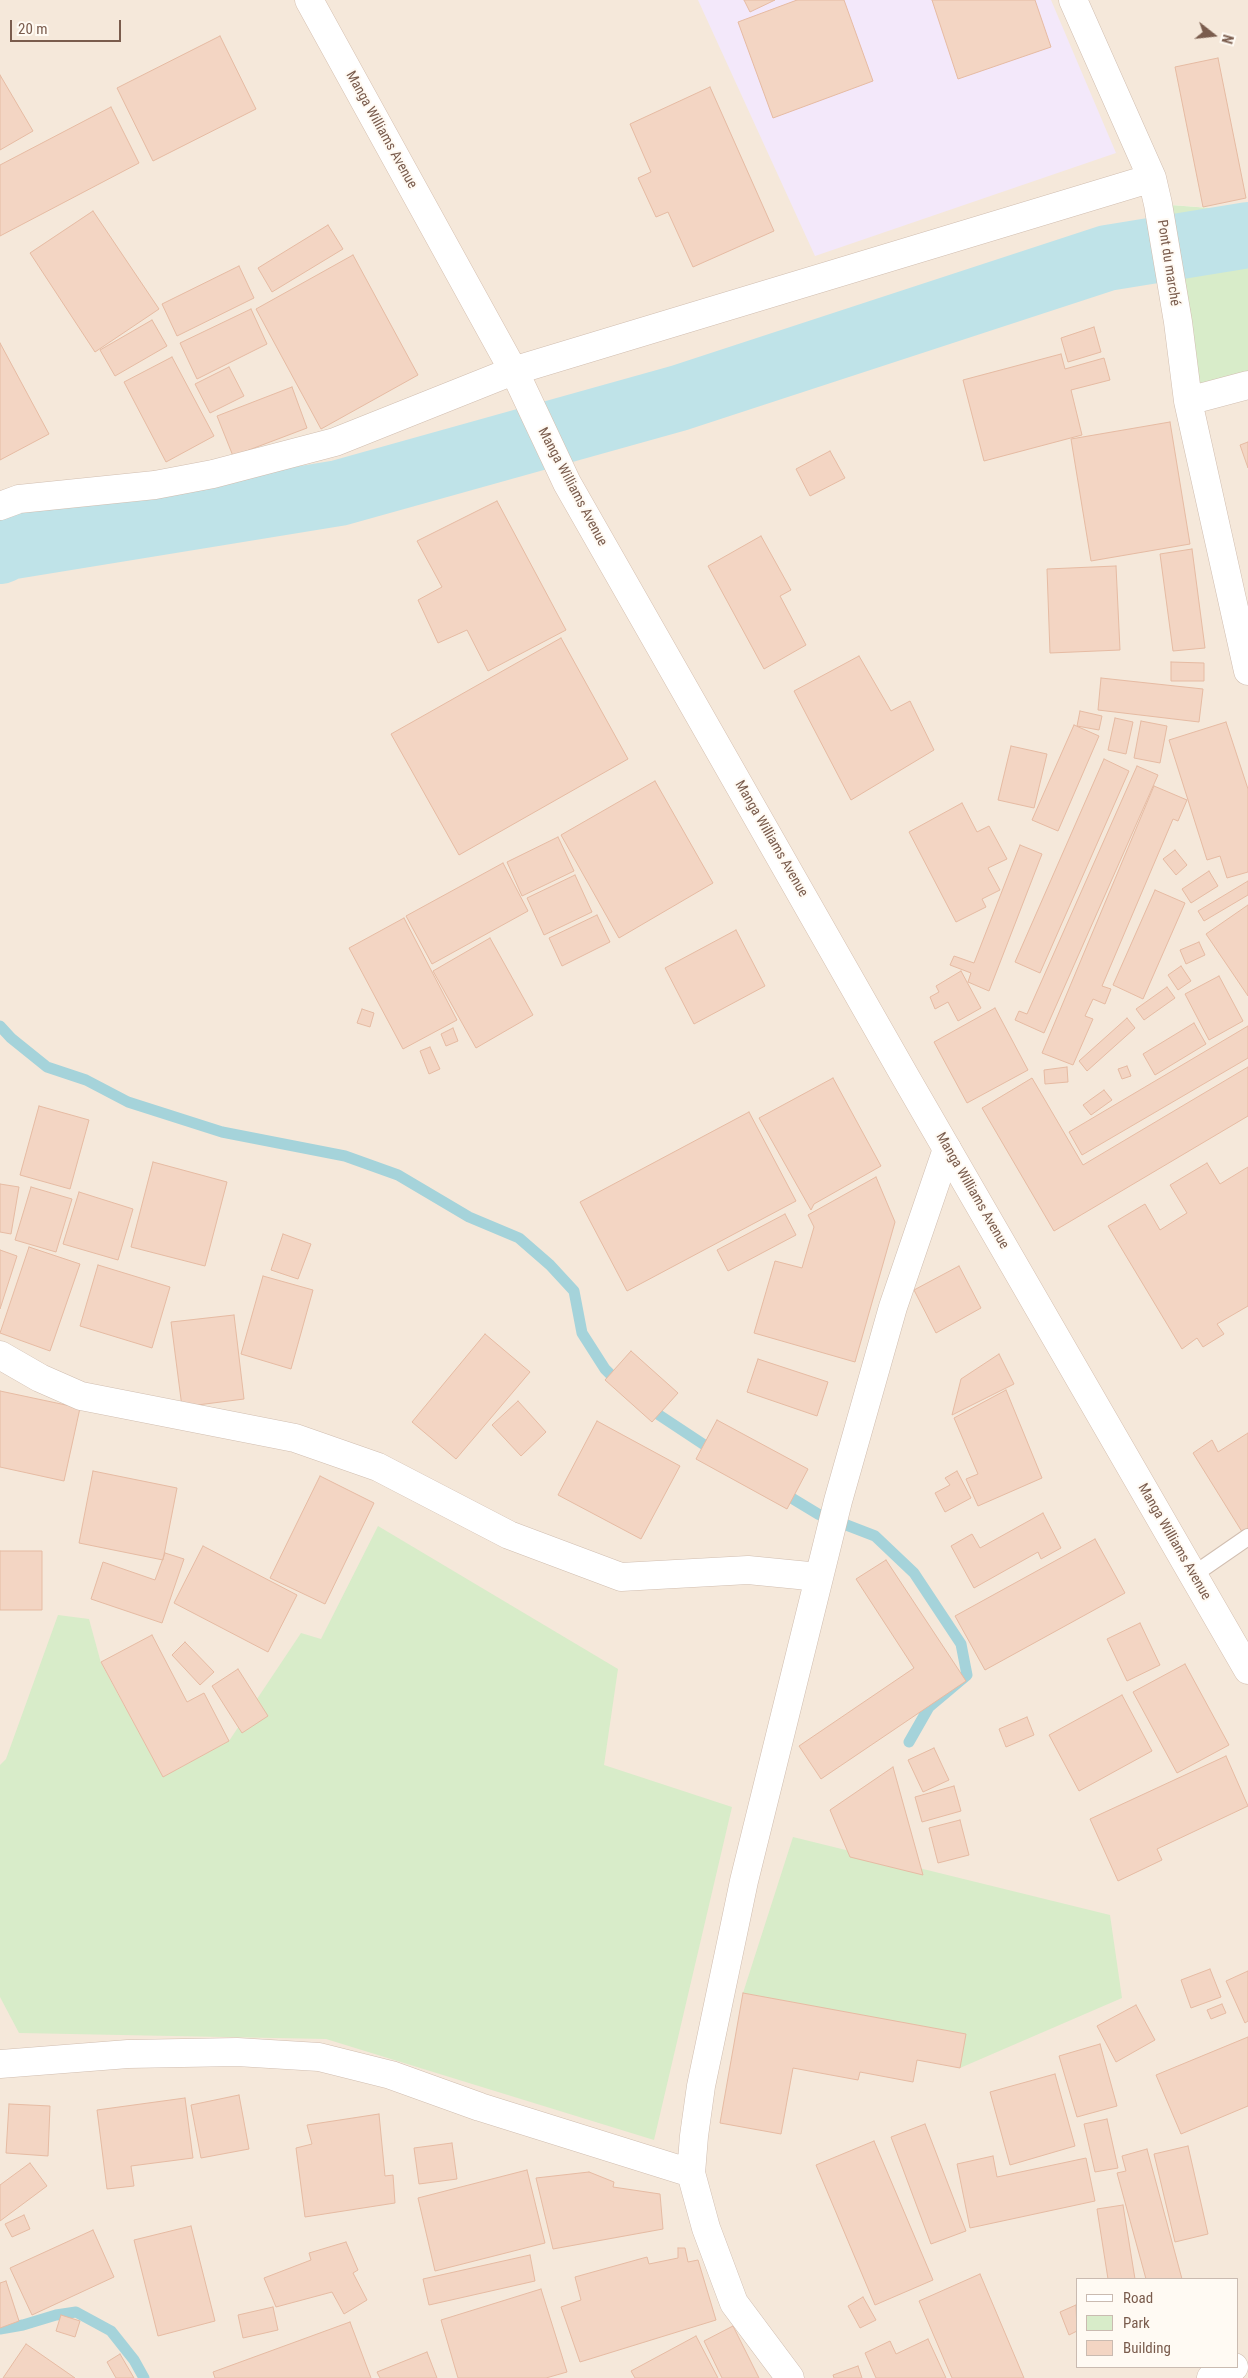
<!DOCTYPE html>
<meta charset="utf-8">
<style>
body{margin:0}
#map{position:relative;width:1248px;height:2378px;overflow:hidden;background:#fdf6ec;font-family:"Roboto Condensed",sans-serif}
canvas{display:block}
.legend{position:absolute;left:1076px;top:2278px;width:162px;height:90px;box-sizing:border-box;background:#fffaf3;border:1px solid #cabbb1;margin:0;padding:6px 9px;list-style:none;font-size:15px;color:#7a5c4d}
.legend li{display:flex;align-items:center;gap:10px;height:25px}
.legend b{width:25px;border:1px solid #cabbb1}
.north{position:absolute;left:1188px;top:10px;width:50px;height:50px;-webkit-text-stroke:4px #fffaf3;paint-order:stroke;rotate:106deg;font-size:14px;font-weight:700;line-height:20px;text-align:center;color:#7a5c4d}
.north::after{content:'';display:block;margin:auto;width:18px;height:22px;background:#7a5c4d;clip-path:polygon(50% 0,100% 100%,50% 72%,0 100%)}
.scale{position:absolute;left:10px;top:20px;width:111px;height:22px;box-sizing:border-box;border:2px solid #7a5c4d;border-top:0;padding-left:6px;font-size:15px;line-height:18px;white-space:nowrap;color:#7a5c4d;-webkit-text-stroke:4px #fffaf3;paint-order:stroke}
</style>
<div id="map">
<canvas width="1248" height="2378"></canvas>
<ul class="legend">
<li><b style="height:6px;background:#fff"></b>Road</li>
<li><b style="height:14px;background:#d8ecc9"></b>Park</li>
<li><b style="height:14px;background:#f3d5c3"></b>Building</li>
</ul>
<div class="north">N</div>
<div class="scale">20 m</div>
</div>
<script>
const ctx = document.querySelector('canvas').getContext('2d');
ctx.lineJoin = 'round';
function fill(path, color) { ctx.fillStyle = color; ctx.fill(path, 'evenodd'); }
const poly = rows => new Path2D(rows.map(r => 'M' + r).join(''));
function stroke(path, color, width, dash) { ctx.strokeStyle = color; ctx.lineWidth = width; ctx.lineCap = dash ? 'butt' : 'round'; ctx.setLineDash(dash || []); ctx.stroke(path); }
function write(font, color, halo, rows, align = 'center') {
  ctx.font = font + ' "Roboto Condensed",sans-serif'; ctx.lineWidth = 4; ctx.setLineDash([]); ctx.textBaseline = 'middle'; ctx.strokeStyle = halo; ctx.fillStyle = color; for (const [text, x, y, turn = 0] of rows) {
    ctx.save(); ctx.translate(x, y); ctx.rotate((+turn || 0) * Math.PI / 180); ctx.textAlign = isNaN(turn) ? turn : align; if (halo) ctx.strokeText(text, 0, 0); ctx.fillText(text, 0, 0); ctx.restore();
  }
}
const residential = poly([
 [0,0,1248,0,1248,211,1159,204,1248,385,1248,2378,0,2378],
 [1077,2279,1237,2279,1237,2367,1077,2367]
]);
const education = poly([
 [698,0,1051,0,1116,153,815,256]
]);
const green = poly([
 [1158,204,1248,211,1248,385,1188,401],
 [378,1526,618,1669,604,1765,732,1807,654,2140,326,2039,19,2033,0,1997,0,1765,6,1759,58,1615,89,1619,101,1663,163,1777,229,1741,301,1633,321,1639],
 [793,1837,1110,1915,1122,1998,960,2068,965,2034,743,1993]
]);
const stream = poly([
 [0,1026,11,1038,47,1067,86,1080,128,1102,222,1132,345,1156,398,1175,469,1217,519,1238,550,1265,574,1291,582,1333,605,1369,620,1384],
 [647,1407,715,1452],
 [780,1491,818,1514,875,1536,914,1573,961,1644,967,1675,929,1707,909,1742],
 [0,2329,23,2325,56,2315,76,2312,111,2331,134,2360,144,2378]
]);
const river = poly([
 [0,551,8,547,339,493,679,398,1107,258,1248,235]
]);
const building = poly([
 [744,0,775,0,750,12,744,0],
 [797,0,844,0,873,81,773,118,738,22,797,0],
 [932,0,1035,0,1051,47,958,79,932,0],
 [220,36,256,109,153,161,117,88,220,36],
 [1218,58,1246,198,1203,207,1175,67,1218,58],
 [0,75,33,131,0,150,0,75],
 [710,87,774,231,693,267,668,212,656,217,638,178,651,172,630,124,710,87],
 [111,107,139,163,0,236,0,165,111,107],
 [93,211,159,309,95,352,30,253,93,211],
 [328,225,343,249,272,292,258,268,328,225],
 [353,255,418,375,321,429,256,309,353,255],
 [239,266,254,298,177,336,162,304,239,266],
 [251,309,267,344,197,379,180,343,251,309],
 [152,320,167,346,115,376,100,350,152,320],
 [1094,327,1101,352,1068,362,1061,338,1094,327],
 [0,343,49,434,0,460,0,343],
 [1061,354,1065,369,1104,358,1110,380,1071,390,1082,435,984,461,963,380,1061,354],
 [172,357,214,436,166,462,124,382,172,357],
 [229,367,244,396,210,413,195,384,229,367],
 [292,387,307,428,233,456,217,416,292,387],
 [1170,422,1190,544,1091,561,1071,439,1170,422],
 [1248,442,1248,468,1240,445,1248,442],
 [830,451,845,478,810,496,796,469,830,451],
 [497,501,566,630,488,671,467,630,438,643,418,600,442,587,417,541,497,501],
 [761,536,791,590,780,596,806,645,764,669,708,566,761,536],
 [1192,549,1205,648,1173,651,1160,554,1192,549],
 [1116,566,1120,650,1050,653,1047,569,1116,566],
 [561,638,628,759,459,855,391,734,561,638],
 [859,656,891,711,910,701,934,750,851,800,794,691,859,656],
 [1171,662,1204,663,1204,681,1171,681,1171,662],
 [1101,678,1203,689,1199,722,1098,710,1101,678],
 [1080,711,1102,716,1099,730,1077,726,1080,711],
 [1115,718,1133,722,1126,754,1108,750,1115,718],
 [1141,721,1167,726,1160,763,1134,758,1141,721],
 [1226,722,1248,789,1248,872,1227,878,1220,856,1207,860,1169,740,1226,722],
 [1074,725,1099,736,1058,831,1032,820,1074,725],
 [1011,746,1047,754,1034,808,998,800,1011,746],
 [1104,759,1129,771,1040,973,1015,962,1104,759],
 [1137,766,1158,775,1044,1033,1015,1020,1019,1011,1027,1014,1137,766],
 [655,781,713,883,619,938,561,835,655,781],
 [1154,786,1187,800,1178,821,1173,819,1102,986,1111,989,1105,1004,1093,999,1085,1016,1093,1019,1073,1065,1042,1053,1154,786],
 [962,803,977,832,989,826,1007,859,988,868,1000,890,982,899,986,907,956,922,909,832,962,803],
 [558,837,574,871,522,896,507,862,558,837],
 [1020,845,1042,854,989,991,968,982,971,973,950,965,954,956,974,963,1020,845],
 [1175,850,1187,865,1176,875,1163,859,1175,850],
 [503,863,528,911,432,964,406,916,503,863],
 [1209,871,1218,886,1191,903,1182,889,1209,871],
 [575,875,592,912,544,935,527,898,575,875],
 [1248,881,1248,895,1204,921,1198,911,1248,881],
 [1155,890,1185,903,1143,999,1113,985,1155,890],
 [1248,905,1248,996,1206,934,1248,905],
 [597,915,610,942,562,966,549,938,597,915],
 [404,918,457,1020,403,1049,349,948,404,918],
 [736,930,765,986,694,1024,665,968,736,930],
 [490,938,533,1015,476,1048,433,971,490,938],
 [1199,942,1205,955,1186,964,1180,950,1199,942],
 [1181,966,1191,981,1178,990,1168,975,1181,966],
 [961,971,981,1008,958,1021,948,1002,935,1009,930,997,939,992,936,986,961,971],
 [1219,976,1243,1021,1209,1040,1185,994,1219,976],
 [1167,987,1175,998,1144,1020,1136,1009,1167,987],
 [995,1008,1028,1070,967,1103,934,1042,995,1008],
 [362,1009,374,1013,370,1027,357,1023,362,1009],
 [1127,1018,1135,1028,1087,1071,1079,1061,1127,1018],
 [1194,1023,1206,1044,1155,1075,1143,1054,1194,1023],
 [1248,1026,1248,1058,1082,1155,1069,1132,1248,1026],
 [453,1028,458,1041,446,1046,441,1034,453,1028],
 [430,1047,440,1069,429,1074,420,1051,430,1047],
 [1127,1066,1131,1076,1122,1079,1118,1069,1127,1066],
 [1067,1067,1068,1082,1045,1084,1044,1070,1067,1067],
 [1248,1067,1248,1116,1054,1231,982,1108,1032,1078,1083,1165,1248,1067],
 [833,1078,881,1166,814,1204,811,1210,759,1118,833,1078],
 [1104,1090,1112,1100,1091,1115,1083,1105,1104,1090],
 [39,1106,89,1120,70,1189,20,1175,39,1106],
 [749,1112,796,1201,627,1291,580,1202,749,1112],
 [153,1162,227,1182,205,1266,131,1247,153,1162],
 [1207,1163,1220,1184,1248,1167,1248,1306,1217,1324,1224,1334,1203,1347,1197,1338,1182,1349,1108,1226,1145,1204,1160,1230,1187,1213,1170,1185,1207,1163],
 [876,1177,895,1222,855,1362,754,1333,775,1261,802,1268,814,1227,808,1215,876,1177],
 [0,1184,19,1187,11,1234,0,1232,0,1184],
 [31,1187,72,1199,56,1252,15,1240,31,1187],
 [79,1192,133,1209,118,1260,63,1244,79,1192],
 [785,1214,796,1235,728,1271,717,1250,785,1214],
 [283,1234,311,1244,298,1279,271,1270,283,1234],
 [29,1247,80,1264,50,1351,0,1333,29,1247],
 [0,1250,17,1256,0,1309,0,1250],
 [98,1265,170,1287,152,1348,80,1326,98,1265],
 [959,1266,981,1308,936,1333,914,1290,959,1266],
 [263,1276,313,1290,291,1369,241,1354,263,1276],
 [234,1315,244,1399,182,1407,171,1322,234,1315],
 [485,1334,530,1372,456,1459,412,1422,485,1334],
 [631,1351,678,1393,652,1422,605,1380,631,1351],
 [999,1354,1014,1384,952,1415,961,1379,999,1354],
 [758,1359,828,1382,817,1416,747,1392,758,1359],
 [1006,1390,1042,1478,978,1506,966,1479,978,1474,954,1418,1006,1390],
 [0,1391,80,1408,64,1481,0,1467,0,1391],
 [518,1401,546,1432,521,1456,492,1425,518,1401],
 [717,1420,808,1469,787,1509,696,1459,717,1420],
 [597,1421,680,1466,641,1539,558,1495,597,1421],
 [1248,1433,1248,1532,1244,1535,1193,1453,1212,1440,1218,1452,1248,1433],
 [93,1471,177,1488,163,1560,79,1543,93,1471],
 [957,1471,971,1498,945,1512,935,1493,950,1485,945,1478,957,1471],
 [320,1476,374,1503,325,1604,270,1578,320,1476],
 [1043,1513,1061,1548,1041,1559,1038,1552,974,1588,951,1546,972,1534,980,1548,1043,1513],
 [1095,1539,1125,1593,985,1670,955,1616,1095,1539],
 [203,1546,297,1595,268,1652,174,1603,203,1546],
 [0,1551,42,1551,42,1610,0,1610,0,1551],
 [165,1553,184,1559,162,1623,91,1599,103,1562,155,1580,165,1553],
 [886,1560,966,1681,821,1779,799,1746,914,1668,856,1579,886,1560],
 [1140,1623,1160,1665,1127,1681,1107,1639,1140,1623],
 [152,1635,187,1702,204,1693,229,1741,163,1777,101,1662,152,1635],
 [185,1642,214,1672,200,1685,172,1655,185,1642],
 [1185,1664,1229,1745,1177,1773,1133,1692,1185,1664],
 [238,1669,268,1716,242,1733,212,1686,238,1669],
 [1122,1695,1152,1751,1079,1791,1049,1735,1122,1695],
 [1027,1717,1034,1735,1006,1747,999,1729,1027,1717],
 [934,1748,949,1780,923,1792,908,1760,934,1748],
 [1226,1756,1248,1806,1157,1849,1162,1860,1118,1881,1090,1819,1226,1756],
 [893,1767,923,1875,850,1857,830,1810,893,1767],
 [954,1786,961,1811,922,1822,915,1797,954,1786],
 [960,1820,969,1855,938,1863,929,1828,960,1820],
 [1210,1969,1221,1997,1191,2008,1181,1980,1210,1969],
 [1248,1971,1248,2021,1245,2023,1226,1981,1248,1971],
 [743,1993,966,2034,960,2068,917,2060,913,2082,860,2072,858,2080,793,2068,781,2134,720,2123,743,1993],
 [1222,2004,1226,2013,1211,2019,1207,2010,1222,2004],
 [1136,2005,1155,2040,1116,2062,1097,2026,1136,2005],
 [1248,2037,1248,2106,1181,2134,1156,2075,1248,2037],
 [1100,2044,1117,2106,1077,2117,1059,2056,1100,2044],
 [1055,2074,1075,2146,1010,2165,990,2092,1055,2074],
 [239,2095,249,2149,201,2158,191,2105,239,2095],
 [185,2098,193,2158,131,2166,134,2186,107,2189,97,2110,185,2098],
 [9,2104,50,2106,48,2156,6,2153,9,2104],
 [379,2114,385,2176,393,2175,395,2203,305,2217,296,2148,312,2144,307,2125,379,2114],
 [1107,2119,1118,2168,1095,2172,1084,2124,1107,2119],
 [925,2124,966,2231,931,2244,891,2137,925,2124],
 [874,2141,933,2280,875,2305,816,2165,874,2141],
 [452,2143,457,2179,419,2184,414,2148,452,2143],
 [1188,2146,1208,2234,1175,2242,1154,2154,1188,2146],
 [1147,2149,1182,2279,1146,2279,1117,2173,1126,2171,1122,2156,1147,2149],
 [993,2156,997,2177,1086,2158,1095,2201,970,2228,957,2164,993,2156],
 [30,2163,47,2186,0,2221,0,2185,30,2163],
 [527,2170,545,2243,435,2271,418,2198,527,2170],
 [589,2172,614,2182,613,2187,660,2194,663,2229,553,2249,536,2178,589,2172],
 [1123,2205,1135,2279,1108,2279,1097,2209,1123,2205],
 [24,2215,30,2229,12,2237,5,2224,24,2215],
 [191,2226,215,2321,158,2336,134,2240,191,2226],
 [93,2230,114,2277,32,2315,10,2268,93,2230],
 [346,2242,358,2270,353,2273,367,2300,344,2314,332,2292,276,2307,264,2278,311,2260,309,2253,346,2242],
 [678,2248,685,2248,688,2262,698,2260,716,2320,580,2362,561,2307,581,2300,575,2277,647,2257,649,2264,678,2258,678,2248],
 [530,2255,535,2281,429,2305,423,2279,530,2255],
 [980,2274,1024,2378,952,2378,919,2301,980,2274],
 [6,2281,19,2321,0,2328,0,2283,6,2281],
 [541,2289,567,2372,546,2378,458,2378,441,2320,541,2289],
 [863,2297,876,2320,860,2328,848,2306,863,2297],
 [1076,2305,1077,2331,1069,2335,1060,2312,1076,2305],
 [273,2307,278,2330,243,2338,238,2315,273,2307],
 [61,2315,80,2321,75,2337,56,2331,61,2315],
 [350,2322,371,2378,215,2378,213,2372,350,2322],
 [733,2326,759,2378,722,2378,704,2341,733,2326],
 [696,2336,718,2378,635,2378,631,2371,696,2336],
 [928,2339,946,2378,876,2378,865,2353,890,2341,896,2354,928,2339],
 [26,2344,75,2378,3,2378,26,2344],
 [427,2352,437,2378,380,2378,377,2372,427,2352],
 [120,2354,134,2378,116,2378,107,2362,120,2354],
 [858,2366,862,2378,834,2378,833,2375,858,2366]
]);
const service = poly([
 [1193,1575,1248,1537]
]);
const minor = poly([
 [1073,0,1152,178,1158,204,1178,322,1188,401,1248,671],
 [1188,401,1248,385],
 [0,506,19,499,155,485,213,474,335,442,513,371,1152,178],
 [0,1355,40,1378,81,1396,295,1438,378,1467,509,1535,621,1577,748,1570,819,1577],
 [0,2064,128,2054,237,2052,319,2057,391,2075,480,2107,691,2173],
 [790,2378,734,2303,706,2228,691,2173,694,2136,701,2086,744,1881,838,1501,893,1307,947,1149],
 [1211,2378,1234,2367]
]);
const secondary = poly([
 [309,0,519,381,567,483,906,1078,1248,1670]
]);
const streetNames = [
 ["Manga Williams Avenue",381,130,61],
 ["Pont du marché",1168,263,81],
 ["Manga Williams Avenue",572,487,62],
 ["Manga Williams Avenue",771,839,60],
 ["Manga Williams Avenue",972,1191,60],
 ["Manga Williams Avenue",1174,1542,60]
];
fill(residential, '#f5e8da');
fill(education, '#f3e8fa');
fill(green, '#d8ecc9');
stroke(stream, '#a5d3da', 11);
stroke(river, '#bfe3e8', 66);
fill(building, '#f3d5c3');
stroke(building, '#e6bba3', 1);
stroke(service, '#d1beb0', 18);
stroke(minor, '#d1beb0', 29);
stroke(secondary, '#d6c0b0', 29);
stroke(service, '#fff', 16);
stroke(minor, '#fff', 28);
stroke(secondary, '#fff', 28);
write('14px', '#7a5c4d', '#fffaf3', streetNames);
</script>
